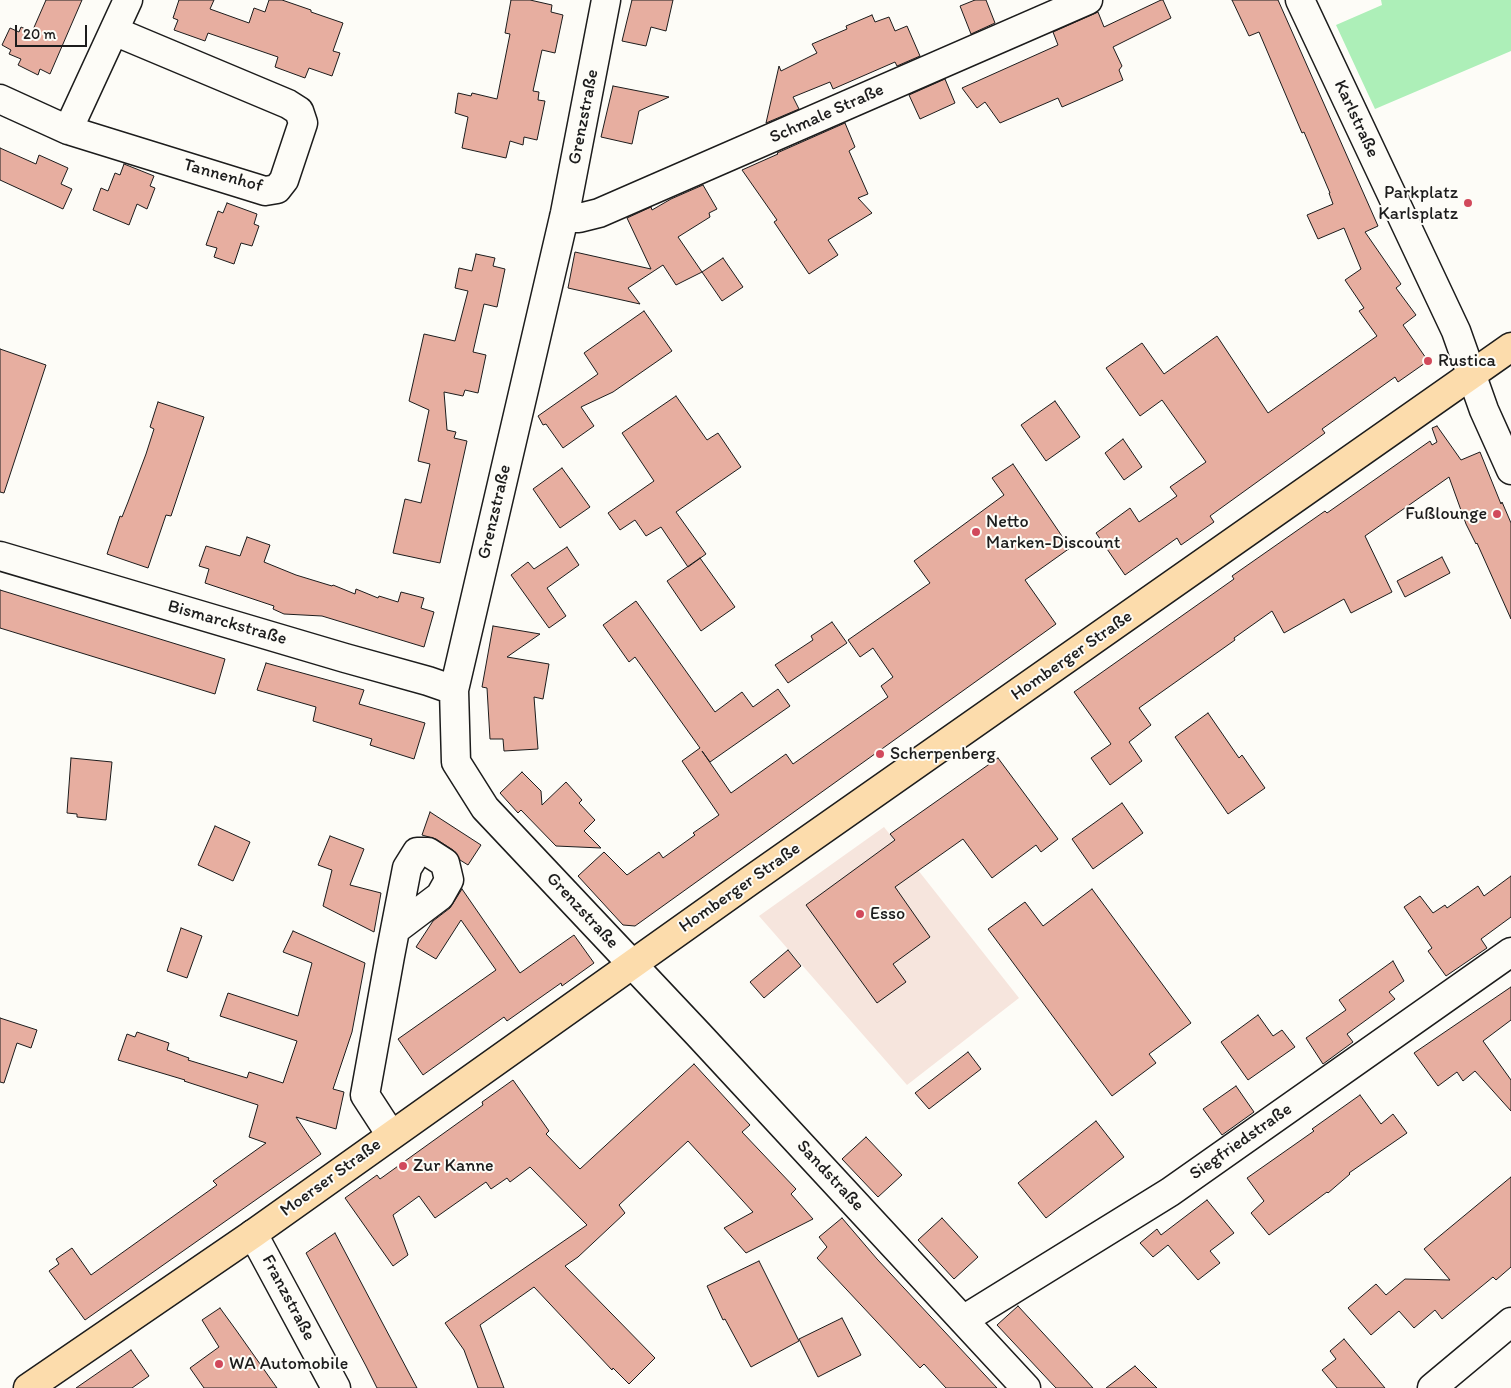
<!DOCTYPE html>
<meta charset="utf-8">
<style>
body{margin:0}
#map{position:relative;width:1511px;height:1388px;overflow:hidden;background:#fdfcf7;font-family:Itim,sans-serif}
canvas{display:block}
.scale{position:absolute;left:15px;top:25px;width:72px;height:22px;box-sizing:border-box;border:2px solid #1c1c1c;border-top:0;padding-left:6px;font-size:15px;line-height:18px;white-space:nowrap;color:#1c1c1c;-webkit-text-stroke:4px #fdfcf7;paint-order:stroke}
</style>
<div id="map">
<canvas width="1511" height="1388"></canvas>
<div class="scale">20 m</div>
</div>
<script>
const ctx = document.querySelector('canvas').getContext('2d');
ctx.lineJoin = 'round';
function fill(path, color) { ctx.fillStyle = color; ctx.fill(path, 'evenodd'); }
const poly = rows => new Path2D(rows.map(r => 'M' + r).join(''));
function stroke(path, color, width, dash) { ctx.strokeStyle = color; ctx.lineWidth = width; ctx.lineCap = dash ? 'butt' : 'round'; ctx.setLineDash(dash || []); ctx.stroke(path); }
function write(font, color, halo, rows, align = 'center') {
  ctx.font = font + ' Itim,sans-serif'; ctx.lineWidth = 4; ctx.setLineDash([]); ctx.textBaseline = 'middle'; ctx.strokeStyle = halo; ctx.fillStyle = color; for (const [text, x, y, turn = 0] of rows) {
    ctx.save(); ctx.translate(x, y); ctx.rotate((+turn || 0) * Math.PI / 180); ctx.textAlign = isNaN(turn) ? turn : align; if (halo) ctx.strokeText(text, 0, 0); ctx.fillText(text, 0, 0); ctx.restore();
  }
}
const built = poly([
 [884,827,1019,998,907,1085,759,916]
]);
const green = poly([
 [1381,0,1511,0,1511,51,1375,109,1336,25,1382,5]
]);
const building = poly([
 [46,0,82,0,50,74,40,69,38,75,18,65,21,59,9,54,11,50,2,45,10,28,19,32,21,27,32,32,46,0],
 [179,0,214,0,210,9,249,23,254,8,265,12,269,0,282,0,311,10,311,12,343,23,333,51,340,53,332,76,309,68,305,78,275,67,278,57,208,33,205,41,174,30,178,20,173,18,179,0],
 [511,0,530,0,552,5,551,12,563,15,555,53,542,50,533,91,539,92,538,100,545,101,537,140,524,137,523,145,510,141,506,158,462,148,468,117,455,113,458,93,471,96,472,93,497,99,510,34,505,33,511,0],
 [632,0,673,0,666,31,651,27,646,46,622,41,632,0],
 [975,0,986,0,995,23,971,34,960,6,975,0],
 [1161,0,1163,0,1171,18,1113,47,1122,66,1119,70,1123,80,1085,97,1062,107,1058,98,1000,123,985,102,977,108,962,88,1058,45,1053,32,1098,12,1104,27,1161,0],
 [1232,0,1278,0,1378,226,1365,232,1401,284,1396,288,1416,315,1403,325,1428,361,1398,382,1395,377,1322,429,1325,433,1210,516,1214,522,1181,545,1177,538,1125,575,1096,533,1130,508,1139,522,1177,496,1170,487,1206,462,1162,400,1140,416,1106,368,1142,343,1164,374,1217,336,1268,413,1377,336,1359,311,1364,308,1345,280,1361,269,1344,228,1318,239,1307,215,1333,204,1329,193,1330,193,1304,132,1302,133,1259,32,1249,36,1232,0],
 [872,15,875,22,889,17,895,31,907,26,920,56,897,66,895,62,833,89,830,82,793,97,799,109,766,123,779,66,781,71,817,53,812,44,847,29,846,26,872,15],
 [945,79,955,103,920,119,909,95,945,79],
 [613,86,669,97,639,111,632,144,601,137,613,86],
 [845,123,855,147,849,151,868,194,858,198,872,213,828,240,838,255,809,274,774,222,777,220,742,170,778,154,777,153,845,123],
 [0,148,36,164,39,155,68,168,61,184,72,189,63,209,0,180,0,148],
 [124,164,154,176,150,186,155,188,147,209,137,204,129,225,93,210,101,188,108,191,115,173,120,175,124,164],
 [703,185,717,209,709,213,710,217,678,237,702,272,676,285,663,265,628,288,640,304,568,288,575,252,651,269,627,218,651,207,652,210,671,199,703,185],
 [227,203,257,214,254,224,259,226,252,246,241,243,234,264,214,257,217,248,206,245,218,211,223,213,227,203],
 [476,254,495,258,493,266,505,269,497,307,484,304,473,352,486,355,478,393,465,390,463,396,444,392,447,430,456,432,454,438,467,441,440,563,393,553,405,499,421,503,430,464,418,461,429,410,409,401,424,334,455,341,468,291,455,288,459,268,472,271,476,254],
 [723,258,743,287,722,301,702,272,723,258],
 [644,311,672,351,613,392,581,407,594,426,563,448,546,424,543,425,538,416,598,374,584,353,644,311],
 [0,349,46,365,4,493,0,492,0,349],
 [676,396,707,440,718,433,741,467,676,512,706,554,688,567,661,527,646,536,635,520,620,530,608,513,654,481,622,433,676,396],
 [1055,401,1080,437,1046,461,1021,425,1055,401],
 [158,402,204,417,171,516,166,515,148,568,107,554,120,516,122,517,128,502,146,454,154,429,150,427,158,402],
 [1437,426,1461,460,1480,452,1501,504,1502,502,1511,523,1511,619,1477,543,1476,544,1466,524,1449,477,1365,536,1392,592,1351,613,1344,599,1284,633,1272,611,1234,638,1235,640,1139,708,1151,725,1129,742,1142,761,1110,785,1091,758,1111,744,1074,692,1234,579,1232,576,1325,511,1327,513,1430,441,1432,445,1437,442,1432,428,1437,426],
 [1123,439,1142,467,1124,480,1105,453,1123,439],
 [1013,464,1070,548,1025,580,1056,624,635,926,623,925,578,876,604,852,627,875,659,852,663,858,695,835,693,833,719,815,682,761,700,748,635,657,629,662,603,625,636,601,715,712,742,692,753,707,778,689,790,706,710,762,702,751,731,793,786,754,793,764,888,697,881,686,893,677,873,648,860,657,848,640,930,583,914,561,1004,495,992,478,1013,464],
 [562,468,590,507,560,528,533,489,562,468],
 [247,537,270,545,264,562,296,575,332,586,333,585,355,594,356,589,378,598,379,596,398,602,401,592,424,598,421,608,434,612,424,647,322,616,284,614,273,609,274,606,205,583,209,569,199,566,206,546,240,556,247,537],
 [567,547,579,565,547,588,566,616,549,628,511,575,528,562,534,569,567,547],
 [1442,557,1450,573,1405,597,1397,581,1442,557],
 [700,558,735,607,701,631,667,581,700,558],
 [0,590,225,659,215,694,0,628,0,590],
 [832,622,847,643,788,683,775,665,813,640,811,636,832,622],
 [493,626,540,634,507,657,549,664,543,699,534,697,538,749,504,751,503,739,490,739,487,688,482,687,493,626],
 [266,663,364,690,359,704,425,723,414,759,370,745,372,739,313,721,316,707,257,690,266,663],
 [1208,713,1239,758,1242,755,1265,788,1228,814,1175,737,1208,713],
 [71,758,112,762,106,820,77,817,77,814,67,813,71,758],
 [998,758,1058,839,1041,852,1036,845,992,878,963,839,895,887,930,937,893,964,906,982,877,1003,806,905,895,840,890,834,998,758],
 [522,772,541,791,542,805,566,782,582,800,579,803,595,820,584,831,601,848,556,846,521,810,518,813,500,793,522,772],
 [1122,803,1143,833,1093,869,1072,839,1122,803],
 [430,812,481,845,468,865,460,860,453,850,436,839,422,835,430,812],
 [215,826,250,842,233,881,198,865,215,826],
 [330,836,364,849,350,885,381,893,374,932,323,906,332,870,318,865,330,836],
 [1511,876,1511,917,1481,939,1487,948,1446,976,1428,951,1432,948,1404,907,1420,896,1433,913,1445,905,1447,908,1478,886,1484,896,1511,876],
 [462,889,520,973,574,935,594,963,562,986,561,983,507,1021,504,1017,423,1075,398,1039,496,970,461,920,436,959,416,947,433,921,450,908,462,889],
 [1092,889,1191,1023,1149,1054,1156,1063,1112,1096,988,929,1025,902,1043,926,1092,889],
 [181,928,202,936,187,978,167,971,181,928],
 [293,931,365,963,352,1032,333,1089,344,1092,336,1129,296,1117,321,1154,85,1320,49,1271,59,1264,56,1259,72,1248,91,1275,217,1185,213,1181,266,1143,249,1137,258,1105,184,1081,185,1080,118,1060,127,1034,135,1037,137,1032,169,1043,167,1050,189,1058,188,1060,247,1078,249,1072,283,1083,297,1041,220,1016,228,993,298,1016,312,963,283,952,293,931],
 [788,950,801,966,764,998,750,982,788,950],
 [1393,961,1404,981,1389,992,1395,999,1347,1034,1353,1042,1323,1064,1306,1038,1346,1010,1339,1000,1393,961],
 [1511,987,1511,1020,1483,1041,1511,1080,1511,1111,1475,1071,1463,1081,1457,1072,1438,1086,1414,1053,1511,987],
 [1258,1015,1273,1036,1282,1030,1295,1047,1248,1080,1221,1042,1258,1015],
 [0,1018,37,1030,31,1048,17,1043,4,1083,0,1082,0,1018],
 [968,1052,981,1069,929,1109,915,1093,968,1052],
 [694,1064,750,1125,742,1132,796,1189,791,1194,813,1219,746,1253,724,1228,753,1212,688,1141,619,1205,625,1213,578,1257,565,1266,655,1358,629,1384,613,1368,612,1370,534,1287,480,1325,504,1388,478,1388,464,1350,445,1323,587,1225,530,1167,510,1182,507,1178,491,1189,486,1182,435,1218,419,1196,393,1215,408,1255,393,1266,345,1198,377,1175,380,1179,483,1105,482,1102,513,1080,549,1131,546,1134,580,1169,694,1064],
 [1236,1086,1254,1112,1222,1135,1203,1109,1236,1086],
 [1360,1095,1381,1124,1393,1114,1407,1133,1349,1173,1350,1174,1328,1193,1327,1192,1269,1235,1251,1213,1264,1201,1247,1178,1314,1131,1312,1129,1360,1095],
 [1096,1121,1124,1157,1046,1218,1018,1183,1096,1121],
 [866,1137,902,1175,878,1197,842,1159,866,1137],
 [1511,1177,1511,1267,1496,1280,1493,1277,1442,1319,1435,1310,1414,1328,1399,1311,1371,1335,1348,1308,1376,1284,1386,1295,1405,1279,1450,1280,1424,1249,1511,1177],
 [1207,1200,1234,1233,1210,1251,1220,1263,1198,1280,1168,1245,1153,1257,1140,1243,1157,1229,1161,1235,1207,1200],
 [842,1218,877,1259,997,1388,946,1388,924,1364,920,1368,817,1258,827,1247,819,1237,842,1218],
 [942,1218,978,1257,954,1279,918,1240,942,1218],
 [335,1233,383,1324,417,1388,377,1388,366,1366,306,1253,335,1233],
 [759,1261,799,1341,751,1367,725,1319,723,1320,707,1286,759,1261],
 [1018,1306,1054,1345,1093,1388,1056,1388,997,1325,1018,1306],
 [220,1308,236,1330,277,1388,204,1388,190,1368,219,1347,202,1320,220,1308],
 [842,1318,861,1355,818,1377,799,1339,842,1318],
 [1344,1339,1385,1388,1337,1388,1322,1370,1336,1359,1330,1351,1344,1339],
 [131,1350,149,1376,132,1388,76,1388,131,1350],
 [1135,1366,1157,1388,1106,1388,1135,1366]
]);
const minor = poly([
 [606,0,565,213,454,690,456,762,485,808,699,1035,1026,1388],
 [1300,0,1456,331,1484,410,1511,470],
 [0,99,68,130,265,191,277,189,284,180,303,123,299,111,288,104,114,31],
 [68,130,128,0],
 [564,217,579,218,599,213,1088,0],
 [0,556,345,658,428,681,454,690],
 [391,1135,365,1095,390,956,395,930,407,868,417,852,428,852,445,863,449,880,440,896,395,930],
 [253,1234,336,1388],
 [963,1320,1170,1192,1511,952],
 [1432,1388,1511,1322]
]);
const major = poly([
 [28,1388,253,1234,751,880,1511,347]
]);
const markers = [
 [1468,203,5,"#d1495b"],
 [1428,361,5,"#d1495b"],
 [1497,514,5,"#d1495b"],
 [976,532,5,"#d1495b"],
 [880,754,5,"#d1495b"],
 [860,914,5,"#d1495b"],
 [403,1166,5,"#d1495b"],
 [219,1364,5,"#d1495b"]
];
const streetNames = [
 ["Schmale Straße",827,114,-24],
 ["Grenzstraße",584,117,-79],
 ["Karlstraße",1356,119,65],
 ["Tannenhof",223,176,16],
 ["Grenzstraße",495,512,-77],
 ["Bismarckstraße",227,623,16],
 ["Homberger Straße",1072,656,-35],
 ["Homberger Straße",740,888,-35],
 ["Grenzstraße",582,911,47],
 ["Siegfriedstraße",1241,1142,-35],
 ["Sandstraße",830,1176,47],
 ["Moerser Straße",331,1178,-36],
 ["Franzstraße",288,1298,62]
];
const poiNames = [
 ["Parkplatz",1458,193,"right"],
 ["Karlsplatz",1458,214,"right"],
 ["Rustica",1438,361],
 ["Fußlounge",1487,514,"right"],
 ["Netto",986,522],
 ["Marken-Discount",986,543],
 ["Scherpenberg",890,754],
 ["Esso",870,914],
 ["Zur Kanne",413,1166],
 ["WA Automobile",229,1364]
];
fill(built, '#f6e5dd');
fill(green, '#adefb8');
fill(building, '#e7aea0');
stroke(building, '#1c1c1c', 1);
stroke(minor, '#1c1c1c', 31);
stroke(major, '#1c1c1c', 31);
stroke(minor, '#fdfcf7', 28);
stroke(major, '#fcdcac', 28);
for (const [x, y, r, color] of markers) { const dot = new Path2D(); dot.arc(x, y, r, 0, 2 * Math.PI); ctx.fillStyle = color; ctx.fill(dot); stroke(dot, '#fdfcf7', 2); }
write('18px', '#1c1c1c', '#fdfcf7', streetNames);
write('18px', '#1c1c1c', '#fdfcf7', poiNames, 'left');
</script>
